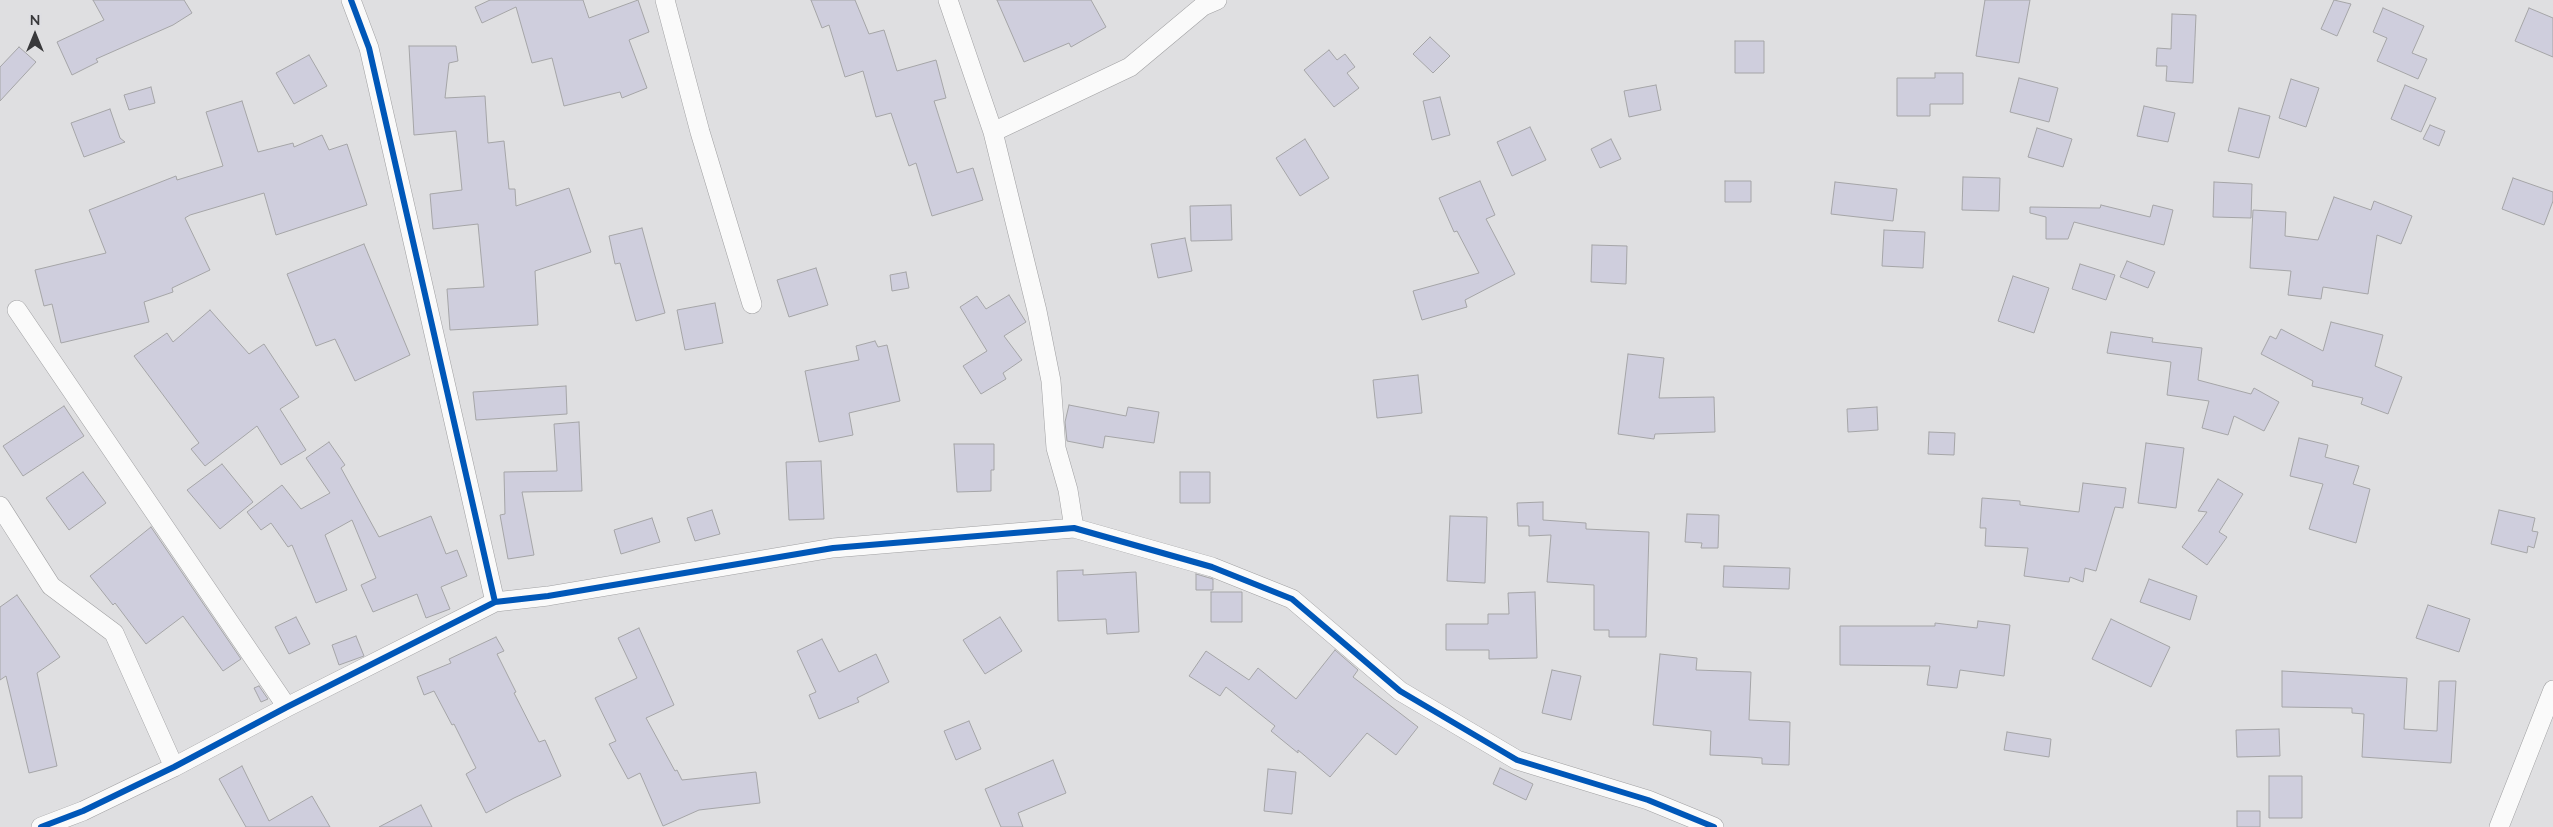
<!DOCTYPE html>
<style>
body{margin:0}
#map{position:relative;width:2553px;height:827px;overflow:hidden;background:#dfdfe1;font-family:Mulish,sans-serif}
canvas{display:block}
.north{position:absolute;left:10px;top:10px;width:50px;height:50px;-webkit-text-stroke:4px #dedee2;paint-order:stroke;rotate:0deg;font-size:14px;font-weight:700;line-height:20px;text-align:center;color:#39393b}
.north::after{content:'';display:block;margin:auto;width:18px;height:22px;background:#39393b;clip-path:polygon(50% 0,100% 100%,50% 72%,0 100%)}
</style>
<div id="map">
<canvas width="2553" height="827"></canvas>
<div class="north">N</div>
</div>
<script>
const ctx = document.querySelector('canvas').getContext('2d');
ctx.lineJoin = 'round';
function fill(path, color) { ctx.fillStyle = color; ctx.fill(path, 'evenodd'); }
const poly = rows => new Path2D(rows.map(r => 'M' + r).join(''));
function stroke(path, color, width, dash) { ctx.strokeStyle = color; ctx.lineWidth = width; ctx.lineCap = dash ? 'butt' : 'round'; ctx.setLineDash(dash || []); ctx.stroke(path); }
const building = poly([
 [93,0,184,0,192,13,173,25,96,59,98,62,72,75,57,42,104,20,93,0],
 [490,0,583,0,589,18,638,0,649,32,629,40,647,88,622,98,620,92,564,106,552,58,532,63,516,7,482,23,475,7,490,0],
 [811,0,855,0,869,34,884,30,897,71,936,60,946,98,934,101,957,173,973,168,983,200,932,216,916,163,909,166,891,113,876,117,863,71,845,77,829,25,822,28,811,0],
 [997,0,1091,0,1106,27,1071,47,1069,43,1024,62,997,0],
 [1985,0,2030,0,2019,63,1976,56,1985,0],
 [2334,0,2351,4,2337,36,2321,29,2334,0],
 [2383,8,2424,26,2412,53,2427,59,2418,79,2377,61,2387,38,2373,32,2383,8],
 [2529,8,2553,18,2553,57,2515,41,2529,8],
 [2172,14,2196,15,2193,83,2166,81,2167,66,2156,66,2157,48,2171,49,2172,14],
 [1430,37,1450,56,1433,73,1413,54,1430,37],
 [1735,41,1764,41,1764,73,1735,73,1735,41],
 [409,46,456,46,458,61,449,63,445,98,485,96,488,143,504,141,509,189,515,189,516,206,569,188,591,252,535,271,538,325,450,330,447,289,484,287,478,224,433,229,430,194,462,190,456,131,414,135,409,46],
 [19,47,36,62,0,101,0,67,19,47],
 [1329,50,1337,60,1345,54,1355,67,1347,73,1359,88,1334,107,1304,70,1329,50],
 [309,55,327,86,294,104,276,73,309,55],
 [1935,73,1963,73,1963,104,1930,104,1930,116,1897,116,1897,78,1935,78,1935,73],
 [2019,78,2058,88,2049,122,2010,112,2019,78],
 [2291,79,2319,88,2306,127,2279,118,2291,79],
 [1656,85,1661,110,1629,117,1624,91,1656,85],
 [2405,85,2436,98,2421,132,2391,119,2405,85],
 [151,87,155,103,129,110,124,95,151,87],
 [1440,97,1450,135,1432,140,1423,101,1440,97],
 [242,101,258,152,293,143,294,147,322,135,329,150,347,144,367,205,276,235,264,193,190,215,185,218,210,270,172,288,173,292,144,302,149,322,61,343,52,304,44,306,35,270,106,253,89,210,176,176,177,180,223,166,206,112,242,101],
 [2144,106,2175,113,2168,142,2137,136,2144,106],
 [2239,108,2270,116,2259,158,2228,151,2239,108],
 [110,109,120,138,125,142,84,157,71,123,110,109],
 [2430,125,2445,131,2439,146,2423,139,2430,125],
 [1530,127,1546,160,1512,176,1497,142,1530,127],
 [2037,128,2072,139,2063,167,2028,157,2037,128],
 [1305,139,1329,178,1300,196,1276,158,1305,139],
 [1611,139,1621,159,1600,168,1591,149,1611,139],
 [1963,177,2000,178,1999,211,1962,210,1963,177],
 [2513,178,2553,192,2553,201,2544,225,2502,209,2513,178],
 [1480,181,1495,215,1486,219,1515,274,1465,300,1467,307,1422,320,1413,291,1479,273,1457,231,1454,232,1439,198,1480,181],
 [1725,181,1751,181,1751,202,1725,202,1725,181],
 [1835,182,1897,189,1893,221,1831,214,1835,182],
 [2214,182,2252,184,2251,218,2213,217,2214,182],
 [2334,197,2371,210,2374,201,2412,216,2401,244,2377,235,2368,294,2323,287,2321,299,2288,295,2291,271,2250,268,2253,210,2286,212,2285,236,2318,240,2334,197],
 [1231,205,1232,240,1191,241,1190,206,1231,205],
 [2101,205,2150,217,2153,205,2173,210,2164,245,2074,222,2068,239,2046,239,2046,217,2030,213,2030,207,2100,208,2101,205],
 [642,228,665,313,636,321,620,263,615,264,609,236,642,228],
 [1884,230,1925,232,1923,268,1882,266,1884,230],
 [1185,238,1192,271,1158,278,1151,244,1185,238],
 [364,244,410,355,355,381,335,339,316,346,287,274,364,244],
 [1592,245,1627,246,1626,284,1591,282,1592,245],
 [2127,261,2155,272,2148,288,2120,277,2127,261],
 [2080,264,2115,275,2106,300,2072,289,2080,264],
 [816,268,828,305,789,317,777,280,816,268],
 [906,272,909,288,892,291,890,275,906,272],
 [2013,276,2049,288,2034,333,1998,321,2013,276],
 [1009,295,1026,322,1004,336,1022,360,1003,373,1006,379,981,394,963,366,987,351,960,307,977,296,986,309,1009,295],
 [715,303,723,343,685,350,677,310,715,303],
 [210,310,249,354,264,344,299,397,280,409,306,450,281,465,257,426,205,466,191,449,199,443,134,356,167,333,173,342,210,310],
 [2331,322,2383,335,2375,366,2402,377,2388,414,2361,404,2363,398,2312,386,2313,381,2261,354,2270,336,2276,339,2281,329,2323,351,2331,322],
 [2111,332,2153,338,2152,342,2202,348,2198,380,2251,394,2254,388,2279,402,2264,431,2234,416,2228,435,2202,428,2209,401,2167,395,2171,362,2107,353,2111,332],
 [875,341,878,347,887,345,900,401,849,413,853,435,819,442,805,371,859,360,856,346,875,341],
 [1628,354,1664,358,1659,398,1714,397,1715,432,1655,434,1654,439,1618,434,1628,354],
 [1418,375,1422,413,1377,418,1373,380,1418,375],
 [566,386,567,414,476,420,473,392,566,386],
 [1069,405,1126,416,1128,407,1159,412,1154,443,1105,436,1103,448,1067,441,1065,422,1069,405],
 [64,406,84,436,23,476,3,446,64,406],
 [1877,407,1878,430,1848,432,1847,409,1877,407],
 [579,422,582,491,522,492,534,555,508,559,500,515,505,514,504,472,557,471,554,424,579,422],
 [1929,432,1955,433,1954,455,1928,454,1929,432],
 [2299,438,2328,445,2325,457,2359,466,2353,484,2370,489,2356,543,2309,529,2323,484,2290,476,2299,438],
 [329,442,345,465,341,468,379,537,431,516,446,554,457,550,467,576,441,587,450,609,426,618,417,594,373,612,361,585,376,578,352,520,325,535,347,590,316,603,292,545,288,547,271,523,261,530,247,512,282,485,301,509,330,493,306,458,329,442],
 [2146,443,2184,448,2176,508,2138,503,2146,443],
 [954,444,994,444,994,470,991,470,991,491,957,492,954,444],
 [821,461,824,519,789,520,786,462,821,461],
 [222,464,253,502,220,529,187,490,222,464],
 [83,472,106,503,69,530,46,498,83,472],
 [1180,472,1210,472,1210,503,1180,503,1180,472],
 [2218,479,2243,494,2219,532,2227,537,2207,565,2182,547,2207,512,2198,511,2218,479],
 [2083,483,2126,488,2123,508,2115,507,2096,571,2085,568,2083,582,2070,577,2069,582,2024,576,2028,548,1985,546,1986,528,1980,528,1982,498,2020,501,2020,505,2079,512,2083,483],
 [1543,502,1543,520,1586,523,1586,529,1649,532,1646,637,1609,637,1609,630,1594,630,1594,585,1547,582,1551,535,1529,536,1529,526,1518,526,1517,503,1543,502],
 [712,510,720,534,695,541,687,518,712,510],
 [2499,510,2535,518,2532,531,2538,532,2534,548,2528,546,2527,553,2491,544,2499,510],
 [1687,514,1719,515,1718,548,1701,548,1702,543,1685,542,1687,514],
 [1450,516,1487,517,1485,583,1447,581,1450,516],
 [652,518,660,542,621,554,614,530,652,518],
 [151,527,241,659,223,671,183,616,146,644,115,603,113,605,90,576,151,527],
 [1724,566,1790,568,1789,589,1723,587,1724,566],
 [1083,570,1083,575,1136,572,1139,632,1107,634,1106,619,1058,621,1057,571,1083,570],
 [1196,574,1213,579,1213,590,1196,590,1196,574],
 [2149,579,2197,596,2190,620,2140,602,2149,579],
 [1211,592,1242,592,1242,622,1211,622,1211,592],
 [1535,592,1537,658,1489,659,1489,650,1446,650,1446,624,1488,624,1488,614,1509,614,1508,593,1535,592],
 [17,595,60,657,37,673,57,766,29,773,6,676,0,680,0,607,17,595],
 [2428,605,2470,619,2459,652,2416,638,2428,605],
 [296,617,310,644,289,654,275,627,296,617],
 [1000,617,1022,651,985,674,963,640,1000,617],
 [2111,619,2170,647,2151,687,2092,659,2111,619],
 [1978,621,2010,625,2004,676,1960,670,1957,688,1927,685,1930,666,1840,665,1840,626,1935,626,1935,623,1977,628,1978,621],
 [639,628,674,705,646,718,675,771,677,770,682,780,756,772,760,803,699,810,663,826,640,773,628,779,609,744,616,741,595,698,637,678,618,638,639,628],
 [356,636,364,656,339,665,332,645,356,636],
 [496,637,504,651,497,654,516,692,514,693,539,742,545,740,561,776,514,798,486,813,466,774,476,768,454,724,452,725,434,691,424,695,417,677,451,663,449,659,496,637],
 [822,639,839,672,876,654,889,682,857,698,859,702,819,719,809,695,816,692,797,651,822,639],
 [1335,650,1358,670,1353,677,1418,727,1396,755,1367,733,1330,777,1298,750,1298,753,1271,731,1275,726,1226,687,1220,696,1189,676,1206,651,1249,680,1258,668,1296,699,1335,650],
 [1660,654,1697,658,1696,670,1751,672,1749,720,1790,722,1789,765,1762,764,1762,758,1750,757,1710,755,1711,731,1653,725,1660,654],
 [1552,670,1581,676,1571,720,1542,713,1552,670],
 [2282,671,2407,678,2404,729,2437,731,2439,681,2456,681,2451,763,2362,757,2364,714,2352,713,2352,708,2282,707,2282,671],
 [259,686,268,699,261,702,254,688,259,686],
 [969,721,981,749,956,760,944,731,969,721],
 [2279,729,2280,756,2237,757,2236,730,2279,729],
 [2007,732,2051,739,2049,757,2004,750,2007,732],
 [1053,760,1066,793,1018,813,1023,827,1001,827,985,789,1053,760],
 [242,766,269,821,312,796,330,827,246,827,219,779,242,766],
 [1500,768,1533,784,1526,800,1493,784,1500,768],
 [1268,769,1296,772,1292,814,1264,811,1268,769],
 [2269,776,2302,776,2302,818,2269,818,2269,776],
 [421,805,432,827,379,827,421,805],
 [2237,811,2260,811,2260,827,2237,827,2237,811]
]);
const street = poly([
 [351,0,369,48,495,602],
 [665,0,700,132,752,304],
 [948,0,993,132,1037,311,1051,381,1056,448,1068,490,1074,528],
 [993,132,1130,67,1203,6,1217,0],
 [17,310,287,707],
 [0,506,51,586,114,633,174,767],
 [41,827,83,811,174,767,287,707,495,602,548,596,833,548,1074,528,1212,567,1292,599,1400,691,1517,760,1648,800,1714,827],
 [2499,827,2553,690]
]);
const cycleway = poly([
 [351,0,369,48,495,602],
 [41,827,83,811,174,767,287,707,495,602,548,596,833,548,1074,528,1212,567,1292,599,1400,691,1517,760,1648,800,1714,827]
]);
fill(building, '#cfcedd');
stroke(building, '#a5a5a7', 1);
stroke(street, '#a0a0a2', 20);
stroke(street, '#fafafa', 19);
stroke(cycleway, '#0057b8', 6);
</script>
